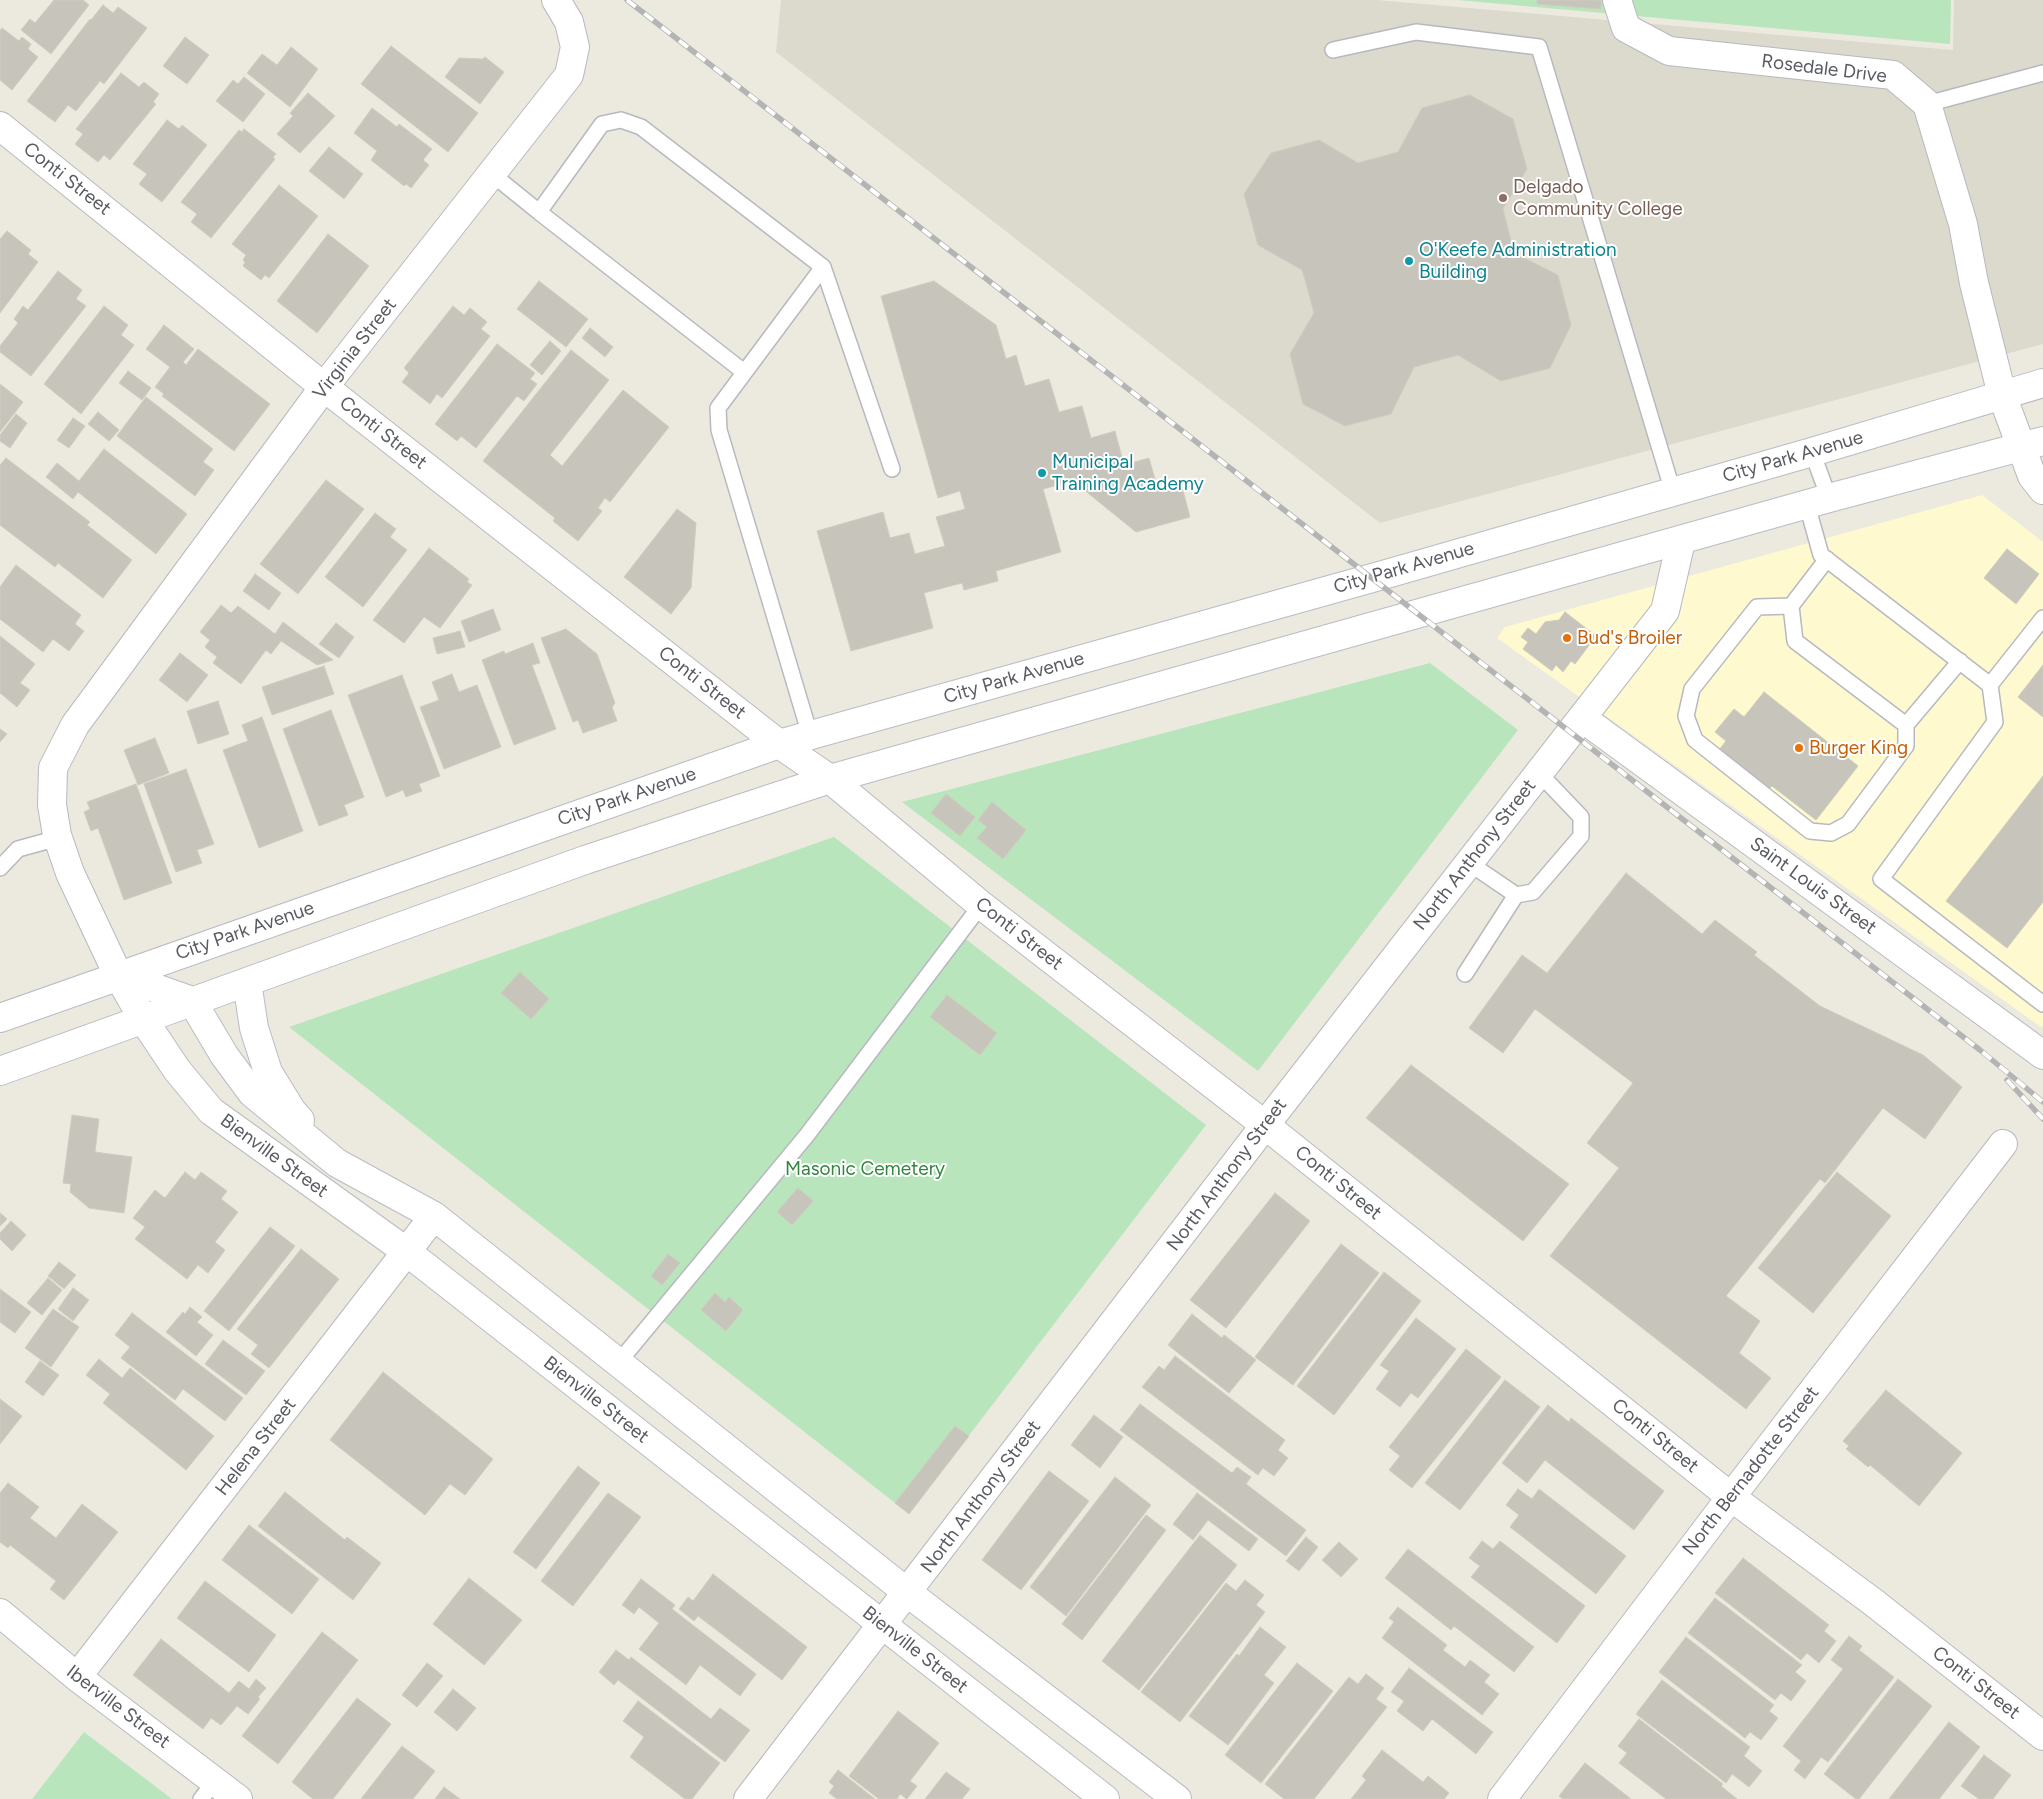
<!DOCTYPE html>
<style>
body{margin:0}
canvas{display:block;background:#eceade}
</style>
<canvas width="2043" height="1799"></canvas>
<script>
const ctx = document.querySelector('canvas').getContext('2d');
ctx.lineJoin = 'round';
function fill(path, color) { ctx.fillStyle = color; ctx.fill(path, 'evenodd'); }
const poly = rows => new Path2D(rows.map(r => 'M' + r).join(''));
function stroke(path, color, width, dash) { ctx.strokeStyle = color; ctx.lineWidth = width; ctx.lineCap = dash ? 'butt' : 'round'; ctx.setLineDash(dash || []); ctx.stroke(path); }
function write(font, color, halo, rows, align = 'center') {
  ctx.font = font + ' Figtree,sans-serif'; ctx.lineWidth = 4; ctx.setLineDash([]); ctx.textBaseline = 'middle'; ctx.strokeStyle = halo; ctx.fillStyle = color; for (const [text, x, y, turn = 0] of rows) {
    ctx.save(); ctx.translate(x, y); ctx.rotate((+turn || 0) * Math.PI / 180); ctx.textAlign = isNaN(turn) ? turn : align; if (halo) ctx.strokeText(text, 0, 0); ctx.fillText(text, 0, 0); ctx.restore();
  }
}
const commercial = poly([
 [1982,495,2043,542,2043,1025,2041,1027,1497,638,1505,627]
]);
const education = poly([
 [781,0,1377,0,1953,50,1954,0,2043,0,2043,344,1380,523,776,52]
]);
const green = poly([
 [1457,0,1951,0,1950,44],
 [1430,663,1518,730,1258,1071,902,802],
 [834,837,1206,1125,909,1514,289,1027],
 [84,1732,172,1799,32,1799]
]);
const building = poly([
 [54,0,83,0,89,5,51,54,21,30,30,19,35,23,54,0],
 [1537,0,1601,0,1601,9,1537,4,1537,0],
 [103,5,113,13,118,7,147,28,104,84,100,81,76,111,68,105,55,122,27,101,90,19,91,20,103,5],
 [2,28,19,41,22,37,31,44,28,49,38,57,12,90,0,80,0,31,2,28],
 [185,37,209,55,187,84,163,66,185,37],
 [391,46,478,113,448,152,361,84,391,46],
 [291,47,318,69,290,107,247,73,262,54,277,65,291,47],
 [485,57,504,72,480,104,445,77,459,58,483,59,485,57],
 [121,73,139,87,144,82,159,94,153,102,156,104,110,160,104,155,98,162,75,144,83,134,76,129,121,73],
 [244,77,265,94,243,122,216,101,233,80,238,84,244,77],
 [308,93,335,116,300,153,277,134,293,116,290,113,308,93],
 [1470,95,1513,119,1527,169,1503,209,1514,253,1558,275,1571,325,1550,368,1501,381,1458,355,1414,367,1391,414,1345,426,1303,404,1290,354,1314,313,1306,283,1302,270,1258,245,1244,194,1271,153,1319,140,1358,163,1398,152,1422,108,1470,95],
 [372,108,397,127,399,124,432,149,423,160,429,165,411,188,406,184,404,186,371,160,377,151,354,133,372,108],
 [167,120,179,129,182,125,207,145,162,202,139,184,147,174,133,164,167,120],
 [244,129,276,154,273,157,275,159,211,238,191,222,197,214,181,202,239,130,242,132,244,129],
 [329,147,363,174,344,199,309,171,329,147],
 [279,185,318,216,269,278,265,275,261,280,243,266,245,262,243,260,246,255,232,244,279,185],
 [7,231,31,250,28,254,38,262,0,313,0,239,7,231],
 [328,234,369,266,317,333,277,301,328,234],
 [58,271,82,290,76,299,86,306,31,376,0,352,0,346,18,323,14,319,23,306,28,310,58,271],
 [539,281,588,319,566,347,517,309,539,281],
 [934,281,996,325,1006,359,1016,355,1025,386,1049,379,1059,412,1082,406,1091,438,1115,431,1124,465,1149,458,1158,490,1181,483,1190,517,1136,532,1073,481,1043,489,1061,552,996,571,998,581,964,590,962,583,924,593,933,628,851,651,817,531,883,512,890,538,909,533,915,554,945,546,936,517,965,509,960,491,938,498,881,296,934,281],
 [104,306,128,325,121,335,134,345,81,414,44,384,104,306],
 [453,306,464,315,470,308,487,322,481,329,490,336,442,398,437,394,430,404,402,382,409,373,404,368,453,306],
 [164,325,194,349,183,362,186,365,198,349,270,404,234,451,162,396,164,394,155,387,170,367,146,349,164,325],
 [590,328,613,347,605,357,582,338,590,328],
 [550,341,561,351,542,375,530,365,550,341],
 [497,344,535,373,530,379,537,384,524,401,517,396,476,448,461,436,457,441,435,424,497,344],
 [571,350,609,380,550,455,562,466,623,390,669,427,610,502,605,498,598,508,602,511,578,541,553,521,555,518,483,461,571,350],
 [128,371,151,388,142,400,119,383,128,371],
 [0,384,23,402,0,432,0,384],
 [146,397,213,449,203,462,214,470,195,496,117,436,146,397],
 [98,412,119,430,109,441,88,424,98,412],
 [16,414,27,423,10,448,0,441,0,435,16,414],
 [73,418,85,426,69,448,57,440,73,418],
 [104,449,187,514,156,554,78,492,73,499,46,477,57,463,79,481,104,449],
 [6,458,90,522,87,525,132,560,103,598,58,563,55,567,0,525,0,465,6,458],
 [326,480,364,509,298,594,260,564,326,480],
 [677,509,696,523,691,588,671,614,624,577,677,509],
 [375,513,396,529,390,537,407,550,363,607,325,577,375,513],
 [429,548,469,579,467,582,472,585,440,628,424,617,404,643,373,620,429,548],
 [2007,549,2039,574,2016,604,1984,578,2007,549],
 [16,565,81,615,75,624,84,631,69,651,53,639,43,652,0,619,0,587,16,565],
 [255,574,281,593,269,610,243,591,255,574],
 [221,605,231,613,238,606,275,634,283,622,333,660,317,665,281,641,271,654,266,650,241,684,213,663,217,657,205,647,210,640,200,632,221,605],
 [493,609,501,630,469,642,461,621,493,609],
 [1565,612,1596,636,1575,664,1571,661,1563,672,1556,665,1552,671,1523,649,1528,642,1521,637,1528,628,1536,634,1545,622,1559,620,1565,612],
 [336,623,354,637,339,658,319,644,336,623],
 [566,629,597,654,615,703,612,707,617,721,583,733,578,720,573,722,541,638,566,629],
 [460,631,465,647,437,654,433,638,460,631],
 [0,636,35,664,20,683,30,690,17,707,0,693,0,636],
 [533,643,540,663,532,665,556,729,514,745,482,660,504,651,505,654,533,643],
 [180,653,208,675,187,702,159,680,180,653],
 [2043,665,2043,717,2018,697,2043,665],
 [324,666,334,694,272,715,262,687,324,666],
 [452,674,459,692,477,685,501,747,444,769,420,707,439,700,432,682,452,674],
 [402,675,440,776,419,784,422,791,406,797,403,790,386,797,348,695,402,675],
 [1764,692,1858,766,1816,820,1772,786,1769,789,1719,750,1726,741,1715,732,1734,709,1744,717,1764,692],
 [218,701,229,734,198,744,187,711,218,701],
 [331,710,364,797,344,805,348,815,319,826,283,729,331,710],
 [262,717,303,831,259,848,223,750,248,741,242,725,262,717],
 [0,729,7,734,0,742,0,729],
 [155,738,169,773,138,785,124,750,155,738],
 [186,769,214,844,197,850,202,863,176,872,144,784,186,769],
 [2043,776,2043,902,2007,948,1946,901,2043,776],
 [136,784,172,883,124,900,98,828,91,831,84,812,90,809,87,802,136,784],
 [946,794,975,817,960,836,931,813,946,794],
 [992,802,1026,830,1003,859,977,838,987,827,978,820,992,802],
 [1626,873,1702,934,1715,920,1757,952,1754,955,1820,1006,1923,1055,1962,1087,1925,1139,1883,1108,1825,1183,1820,1179,1726,1296,1760,1321,1739,1353,1771,1378,1746,1409,1550,1256,1619,1168,1587,1143,1633,1083,1535,1009,1503,1053,1469,1028,1522,955,1547,973,1626,873],
 [520,972,549,999,531,1019,501,993,520,972],
 [947,995,997,1033,980,1055,930,1017,947,995],
 [1411,1065,1569,1184,1523,1241,1366,1118,1411,1065],
 [72,1115,99,1119,95,1152,132,1157,124,1213,89,1208,70,1192,71,1184,63,1183,72,1115],
 [185,1172,195,1180,201,1172,227,1191,221,1199,238,1212,215,1242,225,1250,208,1273,198,1265,187,1279,135,1239,145,1227,133,1218,155,1190,165,1198,185,1172],
 [1837,1172,1891,1216,1813,1313,1758,1268,1837,1172],
 [798,1188,813,1201,792,1225,777,1212,798,1188],
 [1275,1193,1310,1221,1226,1328,1190,1300,1275,1193],
 [0,1213,7,1219,0,1226,0,1213],
 [11,1221,26,1235,12,1251,0,1239,0,1233,11,1221],
 [270,1227,295,1246,229,1331,204,1311,270,1227],
 [1341,1244,1379,1273,1293,1385,1255,1357,1341,1244],
 [301,1249,339,1279,269,1368,251,1354,258,1345,237,1329,301,1249],
 [668,1254,680,1263,662,1285,651,1276,668,1254],
 [59,1262,76,1275,64,1289,48,1276,59,1262],
 [1384,1272,1421,1301,1334,1415,1297,1386,1384,1272],
 [48,1278,62,1290,42,1315,27,1303,48,1278],
 [73,1288,89,1300,73,1321,58,1309,73,1288],
 [0,1289,31,1312,15,1333,0,1322,0,1289],
 [715,1293,725,1302,729,1297,743,1310,726,1331,701,1310,715,1293],
 [190,1307,202,1317,197,1322,213,1335,196,1356,166,1332,183,1312,185,1314,190,1307],
 [53,1309,79,1327,51,1367,25,1348,53,1309],
 [132,1313,243,1398,225,1421,183,1389,175,1400,121,1358,130,1347,115,1335,132,1313],
 [1192,1314,1222,1338,1224,1335,1256,1360,1229,1393,1168,1345,1192,1314],
 [1416,1318,1456,1349,1418,1398,1411,1393,1400,1407,1376,1389,1389,1371,1380,1365,1416,1318],
 [223,1340,265,1371,246,1395,205,1364,223,1340],
 [1466,1349,1501,1377,1412,1488,1389,1470,1400,1456,1389,1447,1466,1349],
 [1175,1356,1285,1440,1278,1450,1288,1458,1274,1476,1263,1468,1258,1475,1142,1387,1159,1366,1164,1370,1175,1356],
 [99,1359,122,1378,130,1368,214,1436,186,1470,103,1403,110,1394,86,1375,99,1359],
 [40,1361,59,1375,43,1396,25,1382,40,1361],
 [383,1372,493,1459,465,1495,450,1484,425,1515,330,1440,383,1372],
 [1505,1380,1540,1407,1460,1510,1425,1483,1505,1380],
 [1886,1390,1962,1453,1919,1506,1870,1465,1868,1467,1846,1449,1849,1446,1843,1441,1886,1390],
 [0,1399,22,1416,0,1444,0,1399],
 [1140,1404,1232,1473,1237,1467,1251,1477,1246,1484,1306,1530,1286,1556,1120,1430,1140,1404],
 [1548,1405,1569,1422,1571,1418,1664,1491,1634,1530,1545,1460,1527,1483,1502,1463,1548,1405],
 [1094,1415,1123,1437,1100,1468,1071,1445,1094,1415],
 [955,1426,969,1436,909,1514,895,1503,955,1426],
 [578,1466,600,1483,536,1569,513,1552,578,1466],
 [1049,1471,1089,1501,1021,1590,982,1560,1049,1471],
 [1115,1477,1151,1505,1066,1616,1030,1587,1115,1477],
 [8,1483,39,1507,30,1518,56,1538,82,1504,118,1532,64,1600,50,1589,56,1581,10,1545,8,1548,0,1542,0,1493,8,1483],
 [1518,1489,1532,1499,1539,1489,1626,1556,1596,1594,1510,1527,1519,1515,1506,1505,1518,1489],
 [285,1492,345,1540,347,1537,381,1563,353,1600,258,1526,285,1492],
 [608,1493,641,1517,573,1606,541,1581,608,1493],
 [1197,1493,1258,1539,1249,1551,1208,1520,1193,1540,1173,1524,1197,1493],
 [1146,1515,1166,1530,1082,1640,1062,1624,1146,1515],
 [249,1525,319,1579,292,1614,222,1560,249,1525],
 [1200,1535,1237,1565,1139,1690,1102,1661,1200,1535],
 [1306,1537,1318,1547,1299,1571,1286,1561,1306,1537],
 [1482,1541,1493,1549,1500,1541,1585,1606,1557,1643,1471,1577,1480,1566,1469,1558,1482,1541],
 [1339,1542,1358,1559,1341,1577,1322,1560,1339,1542],
 [1408,1549,1534,1647,1514,1672,1454,1626,1451,1630,1385,1578,1408,1549],
 [1743,1558,1829,1625,1824,1631,1836,1641,1819,1663,1807,1653,1801,1660,1715,1593,1743,1558],
 [713,1574,807,1647,782,1680,698,1616,694,1621,679,1609,688,1597,693,1601,713,1574],
 [469,1578,522,1620,484,1665,433,1624,469,1578],
 [641,1579,675,1605,672,1609,756,1674,740,1696,700,1665,686,1685,639,1649,659,1623,639,1607,634,1614,622,1605,641,1579],
 [1245,1580,1264,1595,1256,1605,1265,1612,1180,1722,1141,1692,1226,1583,1236,1591,1245,1580],
 [205,1581,276,1635,249,1672,177,1618,205,1581],
 [1715,1598,1802,1665,1795,1672,1806,1681,1791,1701,1781,1693,1775,1700,1688,1633,1715,1598],
 [1398,1607,1447,1645,1443,1650,1465,1667,1470,1660,1490,1675,1484,1682,1499,1694,1482,1715,1382,1638,1394,1622,1389,1618,1398,1607],
 [1260,1627,1286,1647,1264,1675,1274,1683,1228,1745,1189,1716,1237,1654,1239,1656,1260,1627],
 [322,1632,358,1660,278,1764,242,1736,322,1632],
 [1849,1636,1862,1646,1859,1650,1894,1677,1828,1762,1821,1757,1805,1779,1794,1770,1801,1761,1783,1746,1843,1669,1831,1660,1849,1636],
 [1686,1637,1774,1705,1769,1711,1778,1718,1761,1740,1750,1732,1745,1738,1659,1672,1686,1637],
 [161,1639,229,1693,239,1681,249,1689,256,1679,266,1688,258,1697,260,1699,248,1714,237,1706,221,1725,211,1718,203,1729,133,1675,161,1639],
 [616,1650,629,1660,631,1657,711,1719,720,1708,750,1730,725,1762,618,1680,614,1685,599,1672,616,1650],
 [427,1663,443,1676,417,1707,402,1695,427,1663],
 [1297,1663,1333,1691,1261,1783,1225,1755,1297,1663],
 [1409,1668,1493,1732,1476,1754,1432,1719,1423,1731,1397,1711,1404,1701,1391,1692,1409,1668],
 [1366,1674,1384,1688,1376,1699,1387,1707,1314,1799,1284,1799,1265,1784,1349,1677,1358,1684,1366,1674],
 [1898,1679,1932,1706,1859,1799,1856,1799,1824,1774,1898,1679],
 [1662,1680,1750,1747,1744,1756,1762,1771,1749,1787,1732,1774,1726,1783,1636,1714,1662,1680],
 [453,1689,476,1708,457,1731,434,1712,453,1689],
 [357,1698,391,1724,333,1799,313,1799,292,1782,357,1698],
 [638,1701,720,1763,692,1799,685,1799,630,1757,644,1737,623,1721,638,1701],
 [898,1711,939,1743,910,1781,917,1786,907,1799,900,1794,897,1799,879,1799,849,1776,898,1711],
 [1639,1719,1723,1784,1721,1786,1737,1799,1666,1799,1619,1763,1627,1753,1618,1746,1639,1719],
 [1949,1722,1980,1747,1939,1799,1889,1799,1949,1722],
 [402,1746,435,1771,413,1799,361,1799,402,1746],
 [1382,1750,1423,1782,1428,1776,1449,1793,1444,1799,1351,1799,1366,1780,1362,1776,1382,1750],
 [1984,1755,2011,1775,1993,1799,1979,1799,1961,1786,1984,1755],
 [1585,1763,1631,1799,1563,1799,1559,1796,1585,1763],
 [838,1770,875,1799,837,1799,829,1793,834,1786,829,1782,838,1770],
 [946,1772,970,1789,962,1799,925,1799,946,1772],
 [444,1787,460,1799,435,1799,444,1787]
]);
const lane = poly([
 [1333,50,1416,32,1539,47,1673,492],
 [1927,104,2043,73],
 [492,174,539,212,602,124,621,120,641,127,823,267,718,408,719,430,810,735],
 [539,212,744,372],
 [823,267,892,469],
 [1812,452,1829,498],
 [1807,505,1821,555,1990,685,2043,618],
 [1827,559,1791,606,1795,641,1906,725,1960,661],
 [1791,606,1757,607,1692,689,1686,716,1695,740,1810,831,1831,833,1848,824,1906,746,1906,725],
 [1990,685,1995,722,1881,879,2043,1004],
 [1469,863,1516,895,1533,892,1581,836,1581,817,1539,773],
 [0,868,18,849,58,838],
 [1465,974,1516,895],
 [618,1363,807,1135,981,905],
 [201,1799,215,1781]
]);
const street = poly([
 [1617,0,1626,28,1669,51,1893,75,1927,104,1963,224,1974,283,2002,395,2032,476,2043,490],
 [0,126,324,387,779,744,830,779,981,905,1265,1125,1731,1497,1873,1602,2043,1736],
 [1582,718,2043,1055],
 [118,975,70,873,57,835,52,805,53,768,75,725,324,387,569,75,575,47,569,22,556,0],
 [0,1613,77,1677,238,1799],
 [77,1677,434,1216],
 [748,1799,1265,1125,1665,611,1681,541],
 [1502,1799,1731,1497,2003,1144]
]);
const secondary = poly([
 [118,975,192,1001,224,1055,252,1093,337,1163,434,1216,908,1593,1177,1799],
 [118,975,143,1019,177,1070,211,1111,407,1252,1105,1799],
 [247,982,254,1028,268,1072,292,1111,300,1120],
 [0,1018,779,744,1390,573,1812,452,2043,383],
 [0,1071,585,860,830,779,1829,498,2043,441]
]);
const rail = poly([
 [627,0,1980,1050,2043,1102],
 [2007,1080,2043,1119]
]);
const markers = [
 [1503,198,5,"#8d6e63"],
 [1409,261,5,"#0f9aa8"],
 [1042,473,5,"#0f9aa8"],
 [1567,638,5,"#e8710a"],
 [1799,748,5,"#e8710a"]
];
const streetNames = [
 ["Rosedale Drive",1824,69,7],
 ["Conti Street",67,179,38],
 ["Virginia Street",355,349,-52],
 ["Conti Street",383,433,38],
 ["City Park Avenue",1793,457,-16],
 ["City Park Avenue",1404,568,-16],
 ["City Park Avenue",1014,678,-16],
 ["Conti Street",702,683,38],
 ["City Park Avenue",627,797,-19],
 ["North Anthony Street",1475,855,-52],
 ["Saint Louis Street",1813,886,36],
 ["City Park Avenue",245,931,-19],
 ["Conti Street",1019,934,38],
 ["Bienville Street",274,1156,36],
 ["North Anthony Street",1227,1175,-53],
 ["Conti Street",1338,1183,39],
 ["Bienville Street",596,1400,38],
 ["Conti Street",1655,1436,39],
 ["Helena Street",256,1447,-52],
 ["North Bernadotte Street",1751,1471,-52],
 ["North Anthony Street",981,1497,-53],
 ["Bienville Street",915,1650,38],
 ["Conti Street",1976,1683,38],
 ["Iberville Street",118,1707,37]
];
const educationNames = [
 ["Delgado",1513,187],
 ["Community College",1513,209]
];
const cultureNames = [
 ["O'Keefe Administration",1419,250],
 ["Building",1419,272],
 ["Municipal",1052,462],
 ["Training Academy",1052,484]
];
const foodNames = [
 ["Bud's Broiler",1577,638],
 ["Burger King",1809,748]
];
const parkNames = [
 ["Masonic Cemetery",865,1169]
];
fill(commercial, '#fff9d0');
fill(education, '#dcd9cd');
fill(green, '#b9e5bd');
fill(building, '#c7c4bc');
stroke(building, '#d0ccbd', 1);
stroke(lane, '#b7b9bf', 18);
stroke(street, '#b7b9bf', 30);
stroke(secondary, '#babcc4', 30);
stroke(lane, '#fff', 15);
stroke(street, '#fff', 28);
stroke(secondary, '#fff', 28);
stroke(rail, '#b3b4b4', 5.5);
stroke(rail, '#fff', 4, [11]);
for (const [x, y, r, color] of markers) { const dot = new Path2D(); dot.arc(x, y, r, 0, 2 * Math.PI); ctx.fillStyle = color; ctx.fill(dot); stroke(dot, '#fff', 2); }
write('19px', '#585b61', '#fff', streetNames);
write('19px', '#785e54', '#fff', educationNames, 'left');
write('19px', '#0d838f', '#fff', cultureNames, 'left');
write('19px', '#c56008', '#fff', foodNames, 'left');
write('19px', '#31863d', '#fff', parkNames);
</script>
